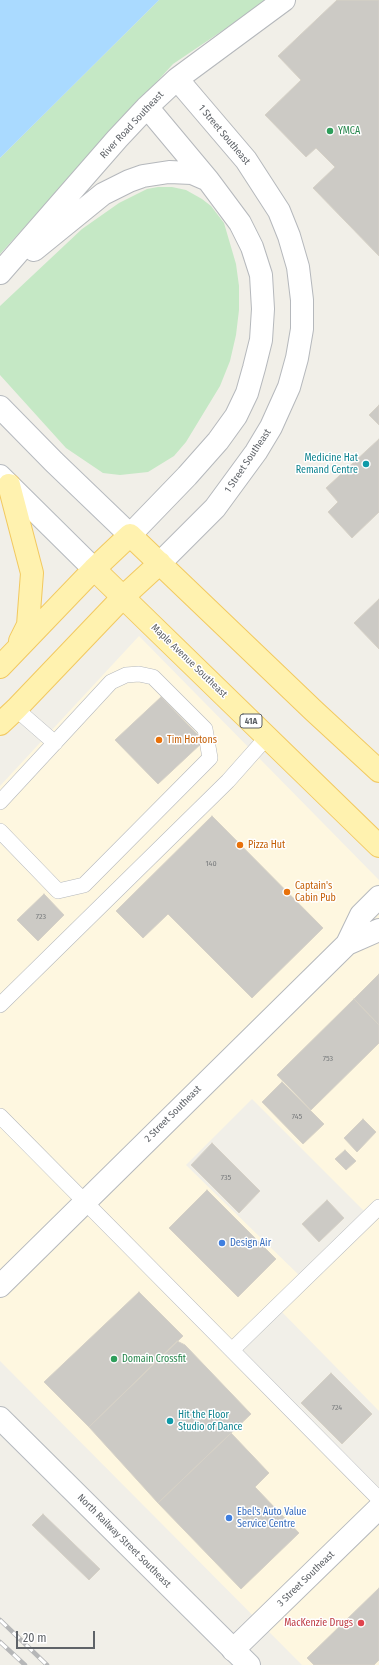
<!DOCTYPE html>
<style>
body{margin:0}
#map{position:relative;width:379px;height:1665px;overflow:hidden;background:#f1efe8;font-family:"Fira Sans Condensed",sans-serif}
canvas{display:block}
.scale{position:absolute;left:16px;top:1631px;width:79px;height:18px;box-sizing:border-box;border:2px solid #5f6368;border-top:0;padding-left:5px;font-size:12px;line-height:14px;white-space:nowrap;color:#5f6368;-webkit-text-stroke:3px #fff;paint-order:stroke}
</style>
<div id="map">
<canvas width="379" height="1665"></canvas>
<div class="scale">20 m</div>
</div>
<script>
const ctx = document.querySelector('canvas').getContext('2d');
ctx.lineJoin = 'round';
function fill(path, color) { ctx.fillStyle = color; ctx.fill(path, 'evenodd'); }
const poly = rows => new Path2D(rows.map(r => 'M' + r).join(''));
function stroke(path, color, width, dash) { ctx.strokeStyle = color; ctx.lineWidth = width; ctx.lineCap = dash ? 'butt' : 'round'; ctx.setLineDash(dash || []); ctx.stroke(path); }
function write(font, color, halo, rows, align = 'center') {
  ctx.font = font + ' "Fira Sans Condensed",sans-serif'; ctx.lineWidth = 3; ctx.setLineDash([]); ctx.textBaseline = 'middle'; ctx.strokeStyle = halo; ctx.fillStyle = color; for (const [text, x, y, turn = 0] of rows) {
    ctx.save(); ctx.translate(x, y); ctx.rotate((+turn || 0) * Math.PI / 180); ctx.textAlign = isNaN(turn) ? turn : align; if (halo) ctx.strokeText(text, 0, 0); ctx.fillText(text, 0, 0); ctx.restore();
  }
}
const commercial = poly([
 [139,636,379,880,379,1411,276,1306,233,1349,379,1498,379,1665,302,1665,0,1361,0,786],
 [252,1099,369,1216,304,1280,186,1165]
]);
const green = poly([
 [159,0,268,0,173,64,0,254,0,158],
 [158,187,172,187,186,190,202,199,211,206,224,223,236,264,239,286,239,310,236,335,230,361,220,386,186,442,174,456,148,472,120,475,103,473,66,448,0,375,0,306,82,229,119,203,147,189]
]);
const water = poly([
 [0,0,159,0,0,158]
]);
const building = poly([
 [337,0,379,0,379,256,313,188,335,167,316,148,306,157,265,115,301,80,278,56,337,0],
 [379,405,379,425,369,415,379,405],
 [379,439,379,512,352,538,328,512,338,502,326,488,379,439],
 [379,599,379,649,354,623,379,599],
 [161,697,204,741,158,784,115,740,161,697],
 [212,816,323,928,252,998,168,914,143,938,116,911,212,816],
 [44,894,64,915,38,941,17,920,44,894],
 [379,974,379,1025,354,999,379,974],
 [354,999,379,1025,379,1043,311,1110,277,1075,354,999],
 [282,1082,324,1124,303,1144,262,1102,282,1082],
 [363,1119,376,1132,357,1152,344,1138,363,1119],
 [212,1143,260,1191,239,1213,191,1165,212,1143],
 [345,1150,356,1161,346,1170,335,1159,345,1150],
 [207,1190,276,1259,238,1297,169,1228,207,1190],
 [327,1200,344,1218,319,1242,302,1224,327,1200],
 [139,1292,183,1336,89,1427,44,1382,139,1292],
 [177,1341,185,1345,251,1414,158,1503,89,1427,177,1341],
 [331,1373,372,1414,342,1444,301,1403,331,1373],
 [231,1433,269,1473,255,1487,299,1533,241,1589,158,1503,231,1433],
 [43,1514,100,1569,89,1580,32,1525,43,1514],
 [379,1588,379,1660,374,1665,314,1665,307,1658,379,1588]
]);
const lane = poly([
 [16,709,55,743],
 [0,802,111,682,126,675,139,674,153,677,205,729,210,758,84,885,58,891,0,831],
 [0,1005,228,781,267,737],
 [0,1116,379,1499],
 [232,1350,379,1207]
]);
const street = poly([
 [34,250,103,194,129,181,143,176,169,172,192,173,208,180],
 [0,273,117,139,147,107,177,79,284,0],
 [130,535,187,476,218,441,236,416,247,393,254,368,261,340,263,309,261,275,252,247,240,223,208,180,147,107],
 [160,563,215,508,256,452,271,427,289,387,297,358,302,329,302,300,298,267,289,236,279,211,246,160,177,79],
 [347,944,379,930],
 [0,1286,347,944,361,915,379,897],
 [233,1650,379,1508]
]);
const secondary = poly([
 [0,407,54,462,130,535],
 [0,476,94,569],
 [0,1418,249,1665]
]);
const primary = poly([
 [9,485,32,573,28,625,20,641],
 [94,569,379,846],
 [0,667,94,569,130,535,314,711,379,771],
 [0,724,16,709,123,597,160,563]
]);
const rail = poly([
 [0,1620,47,1665],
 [0,1642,25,1665]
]);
const markers = [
 [330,131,4,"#2e9e5b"],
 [366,464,4,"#0f9aa8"],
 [159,740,4,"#e8710a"],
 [240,845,4,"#e8710a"],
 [287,892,4,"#e8710a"],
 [222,1243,4,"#3f7fe0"],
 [114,1359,4,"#2e9e5b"],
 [170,1421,4,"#0f9aa8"],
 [229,1518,4,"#3f7fe0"],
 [361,1623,4,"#e0444e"]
];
const numberNames = [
 ["140",211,864],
 ["723",41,917],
 ["753",328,1059],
 ["745",297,1117],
 ["735",226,1178],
 ["724",337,1408]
];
const shields = [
 [251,721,22]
];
const shieldNames = [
 ["41A",251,721]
];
const streetNames = [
 ["River Road Southeast",132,125,-47],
 ["1 Street Southeast",224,135,50],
 ["1 Street Southeast",248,461,-56],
 ["Maple Avenue Southeast",189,661,44],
 ["2 Street Southeast",173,1114,-45],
 ["North Railway Street Southeast",124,1541,45],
 ["3 Street Southeast",306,1579,-44]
];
const leisureNames = [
 ["YMCA",338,131],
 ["Domain Crossfit",122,1359]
];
const cultureNames = [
 ["Medicine Hat",358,458],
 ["Remand Centre",358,470],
 ["Hit the Floor",178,1415,"left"],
 ["Studio of Dance",178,1427,"left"]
];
const foodNames = [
 ["Tim Hortons",167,740],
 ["Pizza Hut",248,845],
 ["Captain's",295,886],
 ["Cabin Pub",295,898]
];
const shopNames = [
 ["Design Air",230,1243],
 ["Ebel's Auto Value",237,1512],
 ["Service Centre",237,1524]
];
const healthNames = [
 ["MacKenzie Drugs",353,1623]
];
fill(commercial, '#fef7e0');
fill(green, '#c5e8c5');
fill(water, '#aadaff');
fill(building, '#cccac5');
stroke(building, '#d6d1c6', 1);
stroke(lane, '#b5b8bc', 16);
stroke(street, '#b5b8bc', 24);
stroke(secondary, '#b6babf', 24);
stroke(primary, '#f2c960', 24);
stroke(lane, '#fff', 15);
stroke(street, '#fff', 22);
stroke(secondary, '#fff', 22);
stroke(primary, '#fff2af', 22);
stroke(rail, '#b6b7b8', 4.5);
stroke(rail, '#fff', 3, [9]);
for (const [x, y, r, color] of markers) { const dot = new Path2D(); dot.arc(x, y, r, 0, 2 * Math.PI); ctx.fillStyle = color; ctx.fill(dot); stroke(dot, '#fff', 1.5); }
write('8px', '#7a7d7f', null, numberNames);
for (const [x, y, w] of shields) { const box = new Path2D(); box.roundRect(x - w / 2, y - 7, w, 14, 3); ctx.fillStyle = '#fff'; ctx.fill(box); stroke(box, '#5f6368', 1); }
write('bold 9px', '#5f6368', null, shieldNames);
write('10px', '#5f6368', '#fff', streetNames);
write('10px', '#27864d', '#fff', leisureNames, 'left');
write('10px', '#0d838f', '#fff', cultureNames, 'right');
write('10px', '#c56008', '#fff', foodNames, 'left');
write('10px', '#366cbe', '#fff', shopNames, 'left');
write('10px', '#be3a42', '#fff', healthNames, 'right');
</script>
